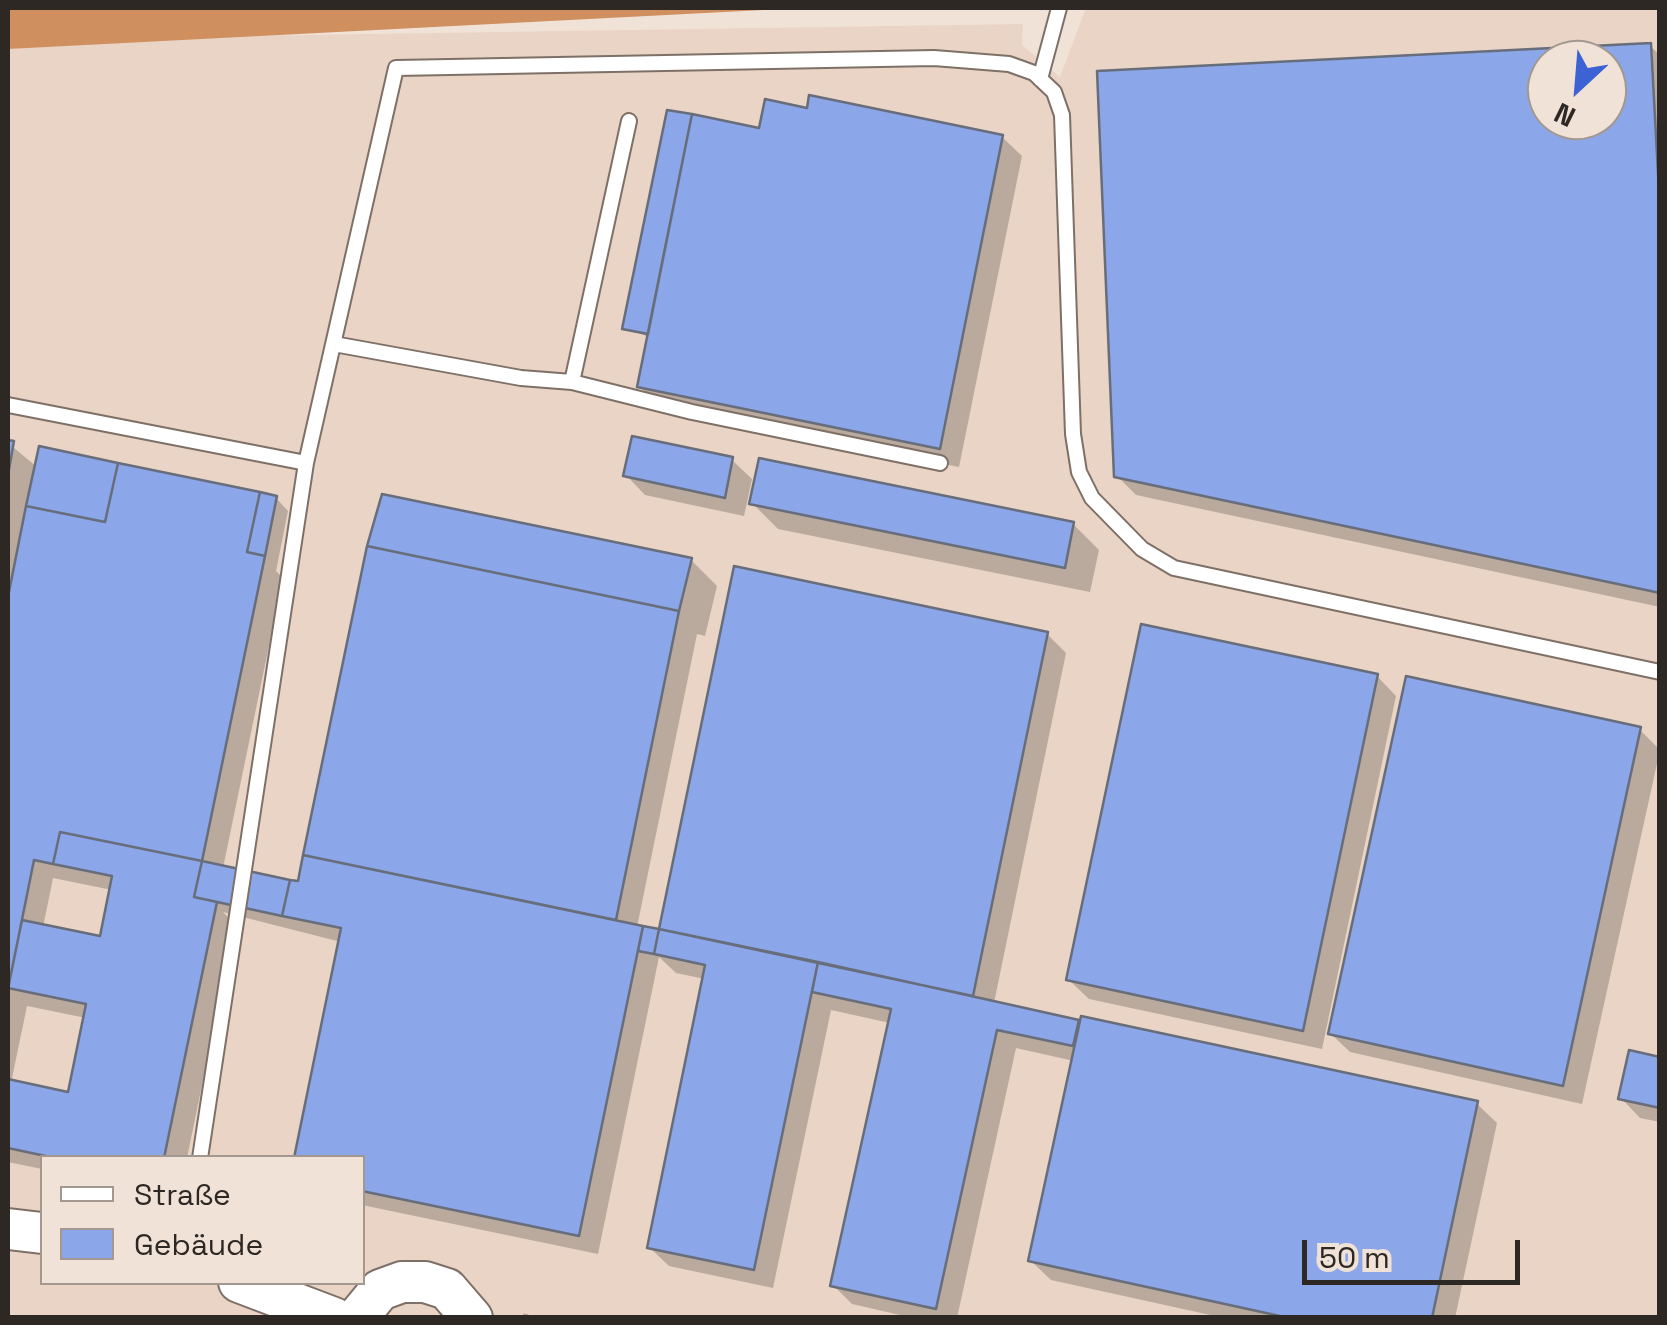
<!DOCTYPE html>
<meta charset="utf-8">
<style>
body{margin:0}
#map{position:relative;width:1667px;height:1325px;overflow:hidden;background:#f1e2d7;font-family:"Space Grotesk",sans-serif}
canvas{display:block}
.frame{position:absolute;inset:0;border:10px solid #2e2824;pointer-events:none}
.legend{position:absolute;left:40px;top:1155px;width:325px;height:130px;box-sizing:border-box;background:#f1e2d7;border:2px solid #a3988f;margin:0;padding:12px 18px;list-style:none;font-size:30px;color:#2e2824}
.legend li{display:flex;align-items:center;gap:20px;height:50px}
.legend b{width:50px;border:2px solid #a3988f}
.north{position:absolute;left:1527px;top:40px;width:100px;height:100px;box-sizing:border-box;background:#f1e2d7;border:2px solid #a3988f;border-radius:50%;rotate:206deg;font-size:28px;font-weight:700;line-height:40px;text-align:center;color:#2e2824}
.north::after{content:'';display:block;margin:auto;width:35px;height:45px;background:#3c62d3;clip-path:polygon(50% 0,100% 100%,50% 72%,0 100%)}
.scale{position:absolute;left:1302px;top:1240px;width:218px;height:45px;box-sizing:border-box;border:5px solid #2e2824;border-top:0;padding-left:12px;font-size:30px;line-height:35px;white-space:nowrap;color:#2e2824;-webkit-text-stroke:8px #f1e2d7;paint-order:stroke}
</style>
<div id="map">
<canvas width="1667" height="1325"></canvas>
<div class="frame"></div>
<ul class="legend">
<li><b style="height:12px;background:#fff"></b>Straße</li>
<li><b style="height:28px;background:#8ba7e9"></b>Gebäude</li>
</ul>
<div class="north">N</div>
<div class="scale">50 m</div>
</div>
<script>
const ctx = document.querySelector('canvas').getContext('2d');
ctx.lineJoin = 'round';
function fill(path, color) { ctx.fillStyle = color; ctx.fill(path, 'evenodd'); }
const poly = rows => new Path2D(rows.map(r => 'M' + r).join(''));
function stroke(path, color, width, dash) { ctx.strokeStyle = color; ctx.lineWidth = width; ctx.lineCap = dash ? 'butt' : 'round'; ctx.setLineDash(dash || []); ctx.stroke(path); }
const built = poly([
 [1086,8,1659,8,1659,1317,8,1318,8,49,239,36,1023,24,1022,45,1060,77],
 [1547,60,1607,60,1607,120,1547,120],
 [42,1158,362,1158,362,1282,42,1282]
]);
const forest = poly([
 [8,8,802,8,8,49]
]);
const shadow = poly([
 [1650,46,1660,55,1660,607,1136,495,1117,476,1099,74],
 [1547,60,1607,60,1607,120,1547,120],
 [761,131,1002,137,1022,156,959,467,659,406,639,386,649,337,625,328],
 [8,443,37,467,276,498,288,511,276,571,283,578,223,868,300,884,369,546,691,560,717,586,705,636,697,634,637,927,657,932,1047,634,1066,653,994,1003,1477,1104,1497,1123,1455,1318,1224,1318,1051,1280,1031,1261,1074,1061,1016,1048,957,1318,913,1318,852,1304,833,1285,890,1023,831,1010,773,1288,669,1266,649,1247,705,979,676,973,659,957,598,1254,362,1205,362,1158,341,942,223,912,235,924,187,1158,42,1158,42,1169,8,1162,8,610,13,581,8,580,8,585],
 [53,878,112,890,102,939,43,927],
 [27,1006,86,1018,70,1095,11,1083],
 [732,460,752,479,744,516,645,495,626,475],
 [752,503,1073,524,1099,550,1090,592,778,529],
 [1377,676,1396,696,1322,1049,1089,999,1069,980],
 [1640,730,1660,750,1582,1104,1350,1052,1330,1033],
 [1660,1059,1660,1122,1640,1118,1621,1098]
]);
const building = poly([
 [1651,43,1660,211,1660,593,1114,477,1097,71,1651,43],
 [1547,60,1607,60,1607,120,1547,120,1547,60],
 [809,95,1003,135,940,449,637,387,692,114,759,128,765,99,807,108,809,95],
 [667,110,692,114,648,334,622,329,667,110],
 [632,436,733,457,725,498,623,476,632,436],
 [8,440,14,441,8,475,8,440],
 [39,446,118,463,105,522,26,506,39,446],
 [759,458,1074,522,1065,568,749,504,759,458],
 [118,463,260,492,247,552,265,556,202,861,60,832,53,864,34,860,8,989,8,597,26,506,105,522,118,463],
 [260,492,277,496,265,556,247,552,260,492],
 [382,494,692,558,679,611,367,546,382,494],
 [367,546,679,611,616,920,303,855,367,546],
 [734,566,1048,632,973,996,659,929,734,566],
 [1141,624,1378,674,1303,1031,1066,980,1141,624],
 [1406,676,1641,727,1563,1086,1328,1034,1406,676],
 [60,832,202,861,194,897,217,902,164,1158,55,1158,8,1148,8,1079,68,1092,86,1004,8,988,22,920,100,936,112,876,53,864,60,832],
 [303,855,643,926,579,1236,362,1191,362,1158,294,1158,341,928,282,916,290,880,298,881,303,855],
 [202,861,290,880,282,916,194,897,202,861],
 [643,926,659,929,654,954,638,951,643,926],
 [659,929,818,962,754,1270,647,1248,705,965,654,954,659,929],
 [818,962,1079,1020,1073,1046,997,1030,936,1309,830,1286,891,1009,812,992,818,962],
 [1081,1016,1478,1101,1432,1318,1289,1318,1028,1261,1081,1016],
 [1629,1050,1660,1057,1660,1108,1618,1099,1629,1050]
]);
const path = poly([
 [525,1318,526,1314]
]);
const lane = poly([
 [1040,79,1059,8],
 [334,344,521,378,572,382,692,412,940,463],
 [572,382,629,121],
 [8,405,306,463,396,68,934,58,1009,64,1034,73,1054,92,1062,115,1073,434,1079,472,1092,498,1142,549,1174,568,1660,672],
 [200,1158,306,463]
]);
const secondary = poly([
 [8,1229,42,1233],
 [239,1282,334,1318],
 [357,1318,380,1290,402,1282,425,1282,447,1289,472,1318]
]);
fill(built, '#e9d4c5');
fill(forest, '#cf8f5e');
fill(shadow, '#0003');
fill(building, '#8ba7e9');
stroke(building, '#676d7a', 2.5);
stroke(lane, '#7e7067', 18);
stroke(secondary, '#7e7067', 44);
stroke(path, '#a79b93', 5, [10, 5]);
stroke(lane, '#fff', 14);
stroke(secondary, '#fff', 40);
</script>
